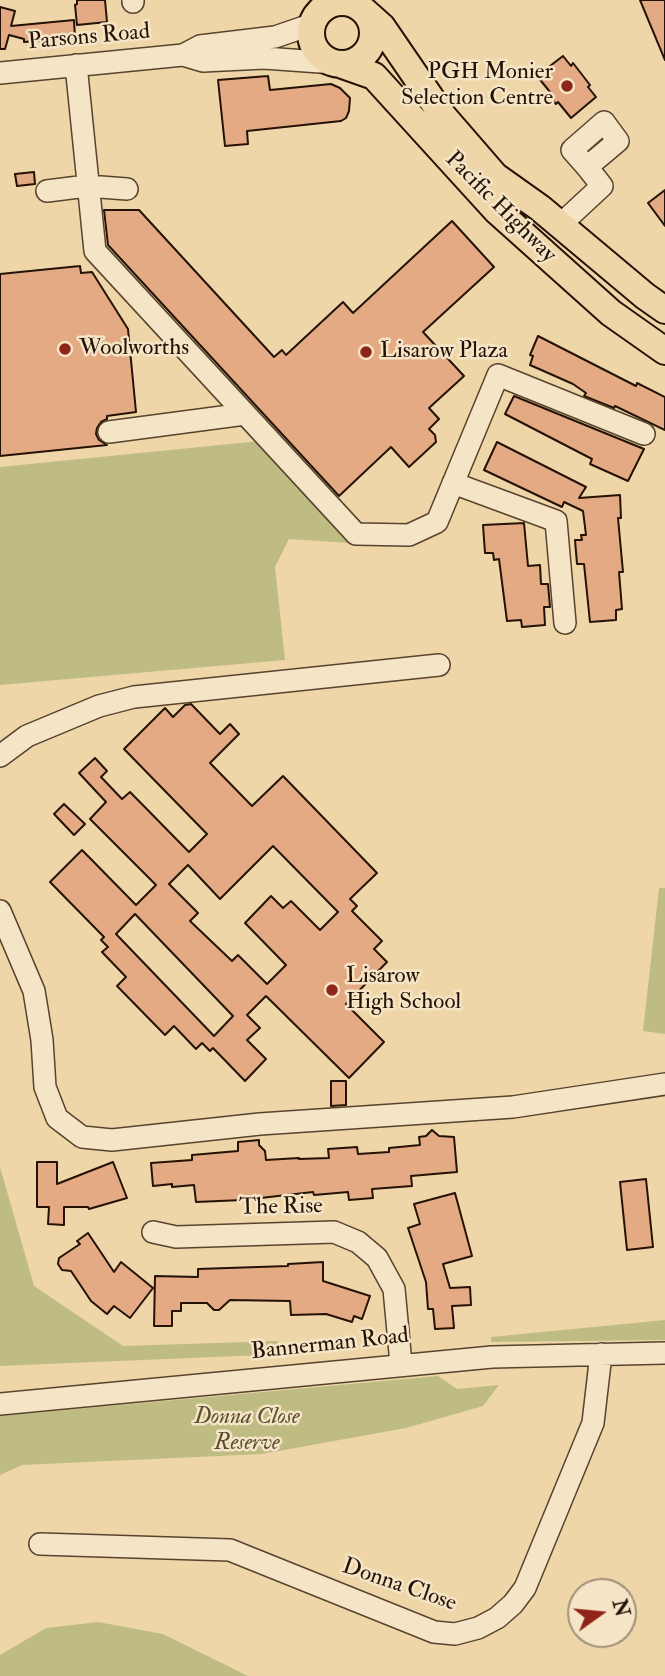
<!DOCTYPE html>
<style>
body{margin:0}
#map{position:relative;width:665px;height:1676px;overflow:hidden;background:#efd6a8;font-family:"IM FELL Double Pica",serif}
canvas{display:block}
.north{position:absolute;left:567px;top:1578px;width:70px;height:70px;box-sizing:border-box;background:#f5e4c6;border:2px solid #a19079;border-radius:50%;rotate:75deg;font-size:19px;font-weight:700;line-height:28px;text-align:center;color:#241206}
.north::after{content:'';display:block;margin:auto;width:24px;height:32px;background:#8f2418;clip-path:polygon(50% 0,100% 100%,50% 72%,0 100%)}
</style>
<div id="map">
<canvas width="665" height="1676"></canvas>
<div class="north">N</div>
</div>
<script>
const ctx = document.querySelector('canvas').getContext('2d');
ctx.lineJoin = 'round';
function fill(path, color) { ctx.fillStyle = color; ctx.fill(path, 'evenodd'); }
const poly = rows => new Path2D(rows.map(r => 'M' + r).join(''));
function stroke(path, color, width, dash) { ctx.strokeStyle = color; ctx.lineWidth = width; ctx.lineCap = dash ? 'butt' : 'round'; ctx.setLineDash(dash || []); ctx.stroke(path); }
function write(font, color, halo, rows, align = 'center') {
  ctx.font = font + ' "IM FELL Double Pica",serif'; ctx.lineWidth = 5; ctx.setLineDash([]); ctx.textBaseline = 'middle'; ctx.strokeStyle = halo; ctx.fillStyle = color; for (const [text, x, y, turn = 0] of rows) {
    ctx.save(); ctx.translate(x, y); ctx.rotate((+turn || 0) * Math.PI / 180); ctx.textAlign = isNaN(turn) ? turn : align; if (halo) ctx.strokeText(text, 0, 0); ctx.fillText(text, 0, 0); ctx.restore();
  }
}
const green = poly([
 [260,441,349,543,289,539,275,567,285,660,0,685,0,467],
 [659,888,665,888,665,1034,643,1031],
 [0,1167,34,1286,123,1346,277,1341,287,1354,0,1366],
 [665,1320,665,1340,491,1342,491,1337],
 [438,1376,457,1389,499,1385,483,1406,406,1428,262,1454,22,1465,0,1475,0,1416],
 [98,1622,163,1634,248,1676,0,1676,0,1655,46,1628]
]);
const building = poly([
 [77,0,105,0,107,22,77,25,75,5,77,4,77,0],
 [640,0,665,0,665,60,640,0],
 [0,7,15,11,11,26,74,20,75,38,24,42,24,39,9,35,5,49,0,49,0,7],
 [563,56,571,66,573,63,590,85,588,87,596,97,571,118,558,102,556,104,547,94,550,92,537,76,563,56],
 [268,76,270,90,331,84,340,88,350,98,349,111,346,118,341,121,247,131,248,144,225,146,218,80,268,76],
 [34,172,35,184,17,186,15,174,34,172],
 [665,190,665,226,648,203,665,190],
 [104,210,139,210,274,357,282,350,286,355,343,302,353,313,452,221,494,267,423,332,464,376,429,408,439,419,429,429,435,435,436,442,409,467,391,447,339,496,108,245,104,210],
 [80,266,81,273,92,272,128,329,136,412,107,416,107,419,101,422,97,428,96,434,99,440,107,445,0,456,0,274,80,266],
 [538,336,636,386,637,383,665,397,665,430,615,406,614,408,584,396,586,393,573,384,530,365,533,356,530,355,538,336],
 [514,396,644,449,628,481,590,464,592,459,505,414,514,396],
 [497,442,586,487,579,498,620,495,621,518,618,518,623,572,619,572,622,609,616,610,616,620,590,622,584,564,577,564,575,540,582,540,581,535,586,535,583,511,564,502,562,507,484,470,497,442],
 [524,523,528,566,540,565,541,584,548,584,550,607,544,607,545,625,522,627,521,620,507,621,499,559,494,560,493,553,485,553,483,525,524,523],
 [191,704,220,734,230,724,239,734,210,763,252,806,283,776,377,873,350,899,357,906,352,911,382,941,374,949,387,962,346,1004,384,1042,349,1078,266,996,247,1015,260,1028,247,1040,266,1059,245,1081,213,1048,210,1051,202,1043,196,1049,174,1026,165,1035,117,986,126,977,102,952,108,947,101,940,104,937,50,882,82,850,136,905,156,885,90,819,106,802,79,773,95,758,107,771,101,777,122,799,130,792,189,852,207,834,124,749,165,708,173,717,185,705,191,704],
 [273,846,338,912,320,930,291,901,283,908,271,896,245,923,286,965,267,984,238,955,232,961,190,921,198,913,169,884,188,865,220,899,273,846],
 [135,914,233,1016,214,1036,116,934,135,914],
 [64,804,85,824,74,835,54,814,64,804],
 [331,1081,346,1081,346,1105,331,1106,331,1081],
 [432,1130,439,1136,454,1137,457,1172,411,1176,412,1186,372,1189,373,1198,349,1200,348,1192,314,1195,313,1192,243,1200,196,1202,194,1185,172,1187,172,1184,153,1186,151,1163,192,1160,192,1155,238,1151,238,1142,259,1140,259,1145,265,1151,266,1160,299,1158,299,1159,329,1158,328,1149,357,1147,358,1154,389,1152,389,1148,420,1145,419,1137,426,1136,432,1130],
 [37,1162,57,1162,57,1184,113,1162,127,1198,89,1209,88,1207,64,1207,64,1225,48,1224,49,1207,37,1207,37,1162],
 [646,1179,653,1247,627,1250,620,1182,646,1179],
 [455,1193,472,1256,443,1264,450,1288,470,1287,471,1305,452,1306,454,1328,435,1329,433,1309,428,1309,426,1282,408,1228,420,1224,414,1204,455,1193],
 [88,1233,114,1272,121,1262,153,1288,130,1318,114,1306,107,1314,91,1301,71,1271,62,1270,58,1264,59,1258,80,1244,77,1241,88,1233],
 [323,1262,323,1281,370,1296,362,1319,354,1316,352,1322,326,1314,291,1315,290,1301,230,1300,219,1310,214,1310,207,1303,181,1303,181,1311,172,1311,172,1326,154,1326,155,1276,198,1277,198,1269,288,1266,288,1264,323,1262]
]);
const minor = poly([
 [133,0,133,2],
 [183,55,203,61,264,58,334,63],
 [76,65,95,251,356,534,409,535,437,522,498,375,644,434],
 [0,73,183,55,200,46,275,37,313,24],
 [47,191,87,186,127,189],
 [560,225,602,186,587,167,572,150,604,122,618,141,587,167],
 [109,432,245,414],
 [453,483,556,521,565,623],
 [0,756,27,736,99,706,134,697,439,665],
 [0,911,34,991,42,1040,45,1087,57,1118,82,1137,112,1140,260,1124,513,1107,665,1084],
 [153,1232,176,1237,334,1232,358,1242,377,1258,394,1289,401,1364],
 [0,1404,492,1357,665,1353],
 [40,1544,230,1550,434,1632,455,1634,478,1628,497,1618,513,1604,525,1588,593,1423,601,1354]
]);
const major = poly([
 '311 33a31 31 0 1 1 62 0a31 31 0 1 1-62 0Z',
 [363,10,382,27,443,116,495,176,540,208,645,296,665,310],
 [340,64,374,76,496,210,611,313,665,351]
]);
const markers = [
 [567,86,7,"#8f2418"],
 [65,349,7,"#8f2418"],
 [366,352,7,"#8f2418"],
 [332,990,7,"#8f2418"]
];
const streetNames = [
 ["Parsons Road",89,38,-5],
 ["Pacific Highway",500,208,45],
 ["The Rise",281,1208,-1],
 ["Bannerman Road",330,1345,-6],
 ["Donna Close",399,1586,19]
];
const poiNames = [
 ["PGH Monier",553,73,"right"],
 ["Selection Centre",553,99,"right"],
 ["Woolworths",79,349],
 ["Lisarow Plaza",380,352],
 ["Lisarow",346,977],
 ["High School",346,1003]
];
const parkNames = [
 ["Donna Close",247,1418],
 ["Reserve",247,1444]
];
fill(green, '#bfbc83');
fill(building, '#e3aa83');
stroke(building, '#241206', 2);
stroke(minor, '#57432e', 24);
stroke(major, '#241206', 30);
stroke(minor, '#f5e4c6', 21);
stroke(major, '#efd6a8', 26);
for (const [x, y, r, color] of markers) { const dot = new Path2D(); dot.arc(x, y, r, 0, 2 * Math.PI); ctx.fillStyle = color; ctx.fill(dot); stroke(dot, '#f5e4c6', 2.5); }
write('23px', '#241206', '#f5e4c6', streetNames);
write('23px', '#241206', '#f5e4c6', poiNames, 'left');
write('italic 23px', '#5a4e32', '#f5e4c6', parkNames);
</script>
